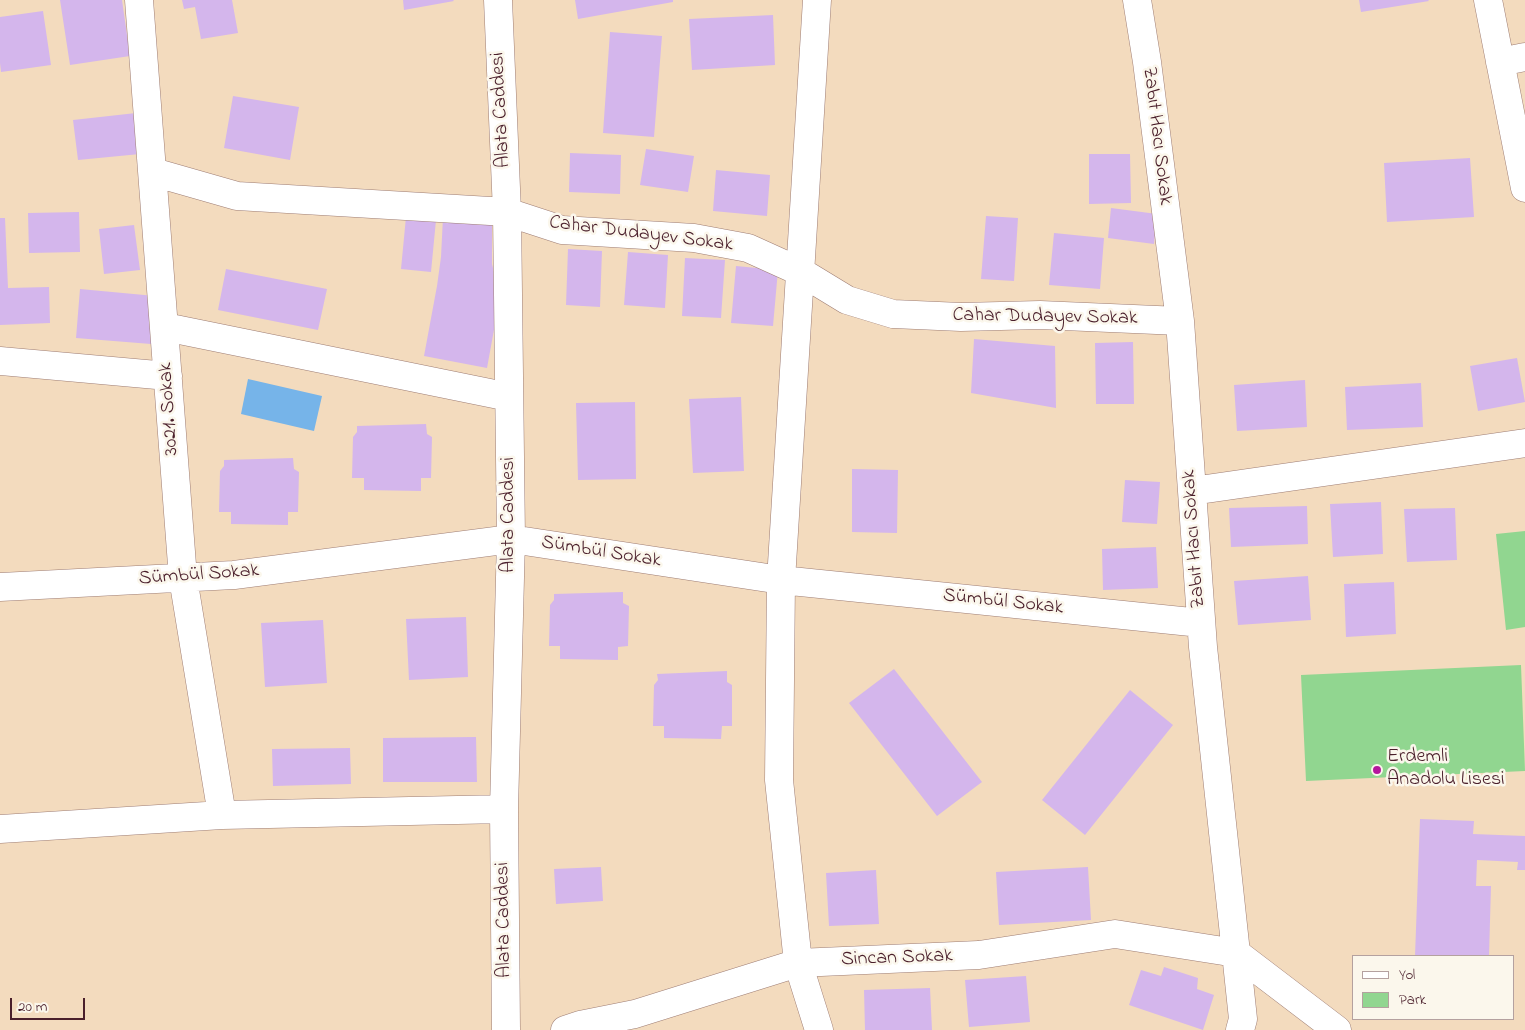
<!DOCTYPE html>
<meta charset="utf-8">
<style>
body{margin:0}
#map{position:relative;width:1525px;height:1030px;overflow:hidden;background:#f3dbbe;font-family:"Indie Flower",sans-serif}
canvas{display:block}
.legend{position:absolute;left:1352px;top:955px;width:162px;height:65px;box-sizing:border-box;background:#fbf7ec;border:1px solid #b4a19f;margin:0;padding:6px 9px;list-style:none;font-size:15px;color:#4a1f2b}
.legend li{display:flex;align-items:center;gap:10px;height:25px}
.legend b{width:25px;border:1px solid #b4a19f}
.scale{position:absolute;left:10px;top:998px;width:75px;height:22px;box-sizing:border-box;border:2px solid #4a1f2b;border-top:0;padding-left:6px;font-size:15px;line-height:18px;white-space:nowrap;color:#4a1f2b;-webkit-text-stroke:4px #fbf7ec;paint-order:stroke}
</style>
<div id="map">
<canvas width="1525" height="1030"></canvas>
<ul class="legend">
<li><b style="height:6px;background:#fff"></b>Yol</li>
<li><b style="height:14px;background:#91d690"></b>Park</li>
</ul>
<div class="scale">20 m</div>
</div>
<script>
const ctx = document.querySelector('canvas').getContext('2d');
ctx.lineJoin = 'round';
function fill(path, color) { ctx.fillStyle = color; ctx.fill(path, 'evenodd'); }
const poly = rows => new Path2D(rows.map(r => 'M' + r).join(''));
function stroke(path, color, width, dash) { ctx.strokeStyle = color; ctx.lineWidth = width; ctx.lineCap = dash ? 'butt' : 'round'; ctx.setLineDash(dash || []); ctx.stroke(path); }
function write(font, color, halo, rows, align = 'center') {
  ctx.font = font + ' "Indie Flower",sans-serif'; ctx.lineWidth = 5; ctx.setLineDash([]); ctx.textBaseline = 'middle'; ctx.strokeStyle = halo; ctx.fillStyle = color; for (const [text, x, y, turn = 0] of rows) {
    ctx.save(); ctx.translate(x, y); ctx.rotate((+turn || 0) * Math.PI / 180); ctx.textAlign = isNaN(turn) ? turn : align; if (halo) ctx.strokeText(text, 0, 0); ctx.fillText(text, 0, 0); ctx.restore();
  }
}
const green = poly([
 [1525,531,1525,627,1506,630,1496,534],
 [1521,665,1525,771,1306,781,1301,675]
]);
const water = poly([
 [248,379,322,396,314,431,241,414]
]);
const building = poly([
 [60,0,122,0,130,56,70,65],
 [182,0,232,0,238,33,201,39,195,7,184,9],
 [403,0,453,0,454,1,404,10],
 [575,0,673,0,673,2,578,19],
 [1359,0,1428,0,1429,1,1361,12],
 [43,11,51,65,1,72,0,63,0,17],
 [773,15,775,65,692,70,689,19],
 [610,32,662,36,654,137,603,133],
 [233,96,299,107,290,160,224,148],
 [136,113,140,154,78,160,73,120],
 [646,149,694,156,688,192,640,185],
 [570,153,621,155,620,194,569,192],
 [1089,154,1130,154,1131,203,1089,204],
 [1470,158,1474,217,1387,222,1384,163],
 [716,170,770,175,767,216,713,211],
 [1111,208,1157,214,1154,244,1108,238],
 [79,212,80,252,29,253,28,213],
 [986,216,1018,218,1014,281,981,279],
 [406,217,436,220,431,272,401,269],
 [443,217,492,220,492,264,500,297,487,368,424,356,437,286,441,257],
 [0,218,5,218,8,288,49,287,50,323,0,325],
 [134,225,140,270,104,274,99,229],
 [1054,233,1104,238,1100,289,1049,285],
 [568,249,602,251,600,307,566,305],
 [628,252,668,255,665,308,624,305],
 [685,258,725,260,721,318,682,316],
 [736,266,778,270,773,326,731,323],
 [226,269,327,289,318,330,218,310],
 [80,289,155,296,151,344,76,338],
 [974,339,1055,346,1056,408,971,393],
 [1133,342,1134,404,1096,404,1095,343],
 [1517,358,1525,402,1478,411,1470,366],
 [1305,380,1307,427,1237,431,1234,385],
 [1421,383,1423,427,1347,430,1345,387],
 [741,397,744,471,693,473,689,399],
 [635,402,636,479,578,480,576,403],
 [426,424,427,434,432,437,431,478,421,478,421,491,364,490,364,478,352,478,353,437,357,432,357,426],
 [293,458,294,469,299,472,298,512,288,512,288,525,231,524,231,512,219,512,220,471,224,466,224,460],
 [852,469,898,470,897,533,852,532],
 [1125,480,1160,482,1157,524,1122,522],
 [1381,502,1383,554,1333,557,1330,504],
 [1307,506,1308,544,1231,547,1229,508],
 [1455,508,1457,560,1407,562,1404,509],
 [1156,547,1158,588,1103,590,1102,549],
 [1308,576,1311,620,1238,625,1234,581],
 [1394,582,1396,634,1346,637,1344,584],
 [623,592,623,603,629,606,628,646,618,647,618,660,560,659,560,646,549,646,550,605,554,600,554,594],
 [466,617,468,677,409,680,406,619],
 [323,620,327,683,265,687,261,623],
 [894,669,982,782,937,816,849,703],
 [727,671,727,682,732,685,732,726,722,726,721,739,664,738,664,726,653,726,654,685,658,680,657,674],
 [1130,690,1173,725,1085,835,1042,800],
 [476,737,477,782,383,782,383,738],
 [350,748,351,784,273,786,272,749],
 [1420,819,1474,821,1473,834,1525,836,1525,870,1517,870,1518,862,1477,860,1476,886,1491,886,1489,956,1415,956],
 [601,867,603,901,556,904,554,869],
 [1088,867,1091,920,999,925,996,872],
 [876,870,879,924,829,926,826,873],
 [1164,967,1198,978,1197,989,1214,995,1203,1030,1129,1005,1141,970,1161,976],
 [1026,976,1030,1022,969,1027,965,980],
 [930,988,932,1030,865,1030,864,990]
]);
const minor = poly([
 [139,0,183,578,222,815],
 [498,0,507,212,511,539,504,809,506,1030],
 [817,0,781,580,779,780,798,963,819,1030],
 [1137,0,1147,62,1180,321,1203,647,1236,953,1337,1030],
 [1488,0,1525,188],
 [1500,62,1525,57],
 [153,172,237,196,507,212,562,230,694,238,748,248,801,272,847,300,893,314,961,317,1040,315,1180,321],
 [165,327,509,397],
 [0,361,168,376],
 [1192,491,1525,443],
 [0,587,234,575,511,539,781,580,1201,623],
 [0,829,222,815,504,809],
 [565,1030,580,1025,635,1014,798,963,979,955,1115,934,1236,953,1243,1019,1240,1030]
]);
const markers = [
 [1377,770,5,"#b5179e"]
];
const streetNames = [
 ["Alata Caddesi",502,110,-93],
 ["Zabıt Hacı Sokak",1156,136,83],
 ["Cahar Dudayev Sokak",641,235,7],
 ["Cahar Dudayev Sokak",1045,318,1],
 ["3021. Sokak",170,409,-94],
 ["Alata Caddesi",510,515,-90],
 ["Zabıt Hacı Sokak",1195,539,-94],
 ["Sümbül Sokak",601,553,9],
 ["Sümbül Sokak",199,576,-4],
 ["Sümbül Sokak",1003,603,6],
 ["Alata Caddesi",505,920,-91],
 ["Sincan Sokak",897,959,-2]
];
const poiNames = [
 ["Erdemli",1387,758],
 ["Anadolu Lisesi",1387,781]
];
fill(green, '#91d690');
fill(water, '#76b4e9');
fill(building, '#d4b6ec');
stroke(minor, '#9e7d74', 29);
stroke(minor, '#fff', 28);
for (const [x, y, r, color] of markers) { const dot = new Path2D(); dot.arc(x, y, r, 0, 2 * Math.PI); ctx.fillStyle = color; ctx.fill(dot); stroke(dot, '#fbf7ec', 2); }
write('20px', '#4a1f2b', '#fbf7ec', streetNames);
write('20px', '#4a1f2b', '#fbf7ec', poiNames, 'left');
</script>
